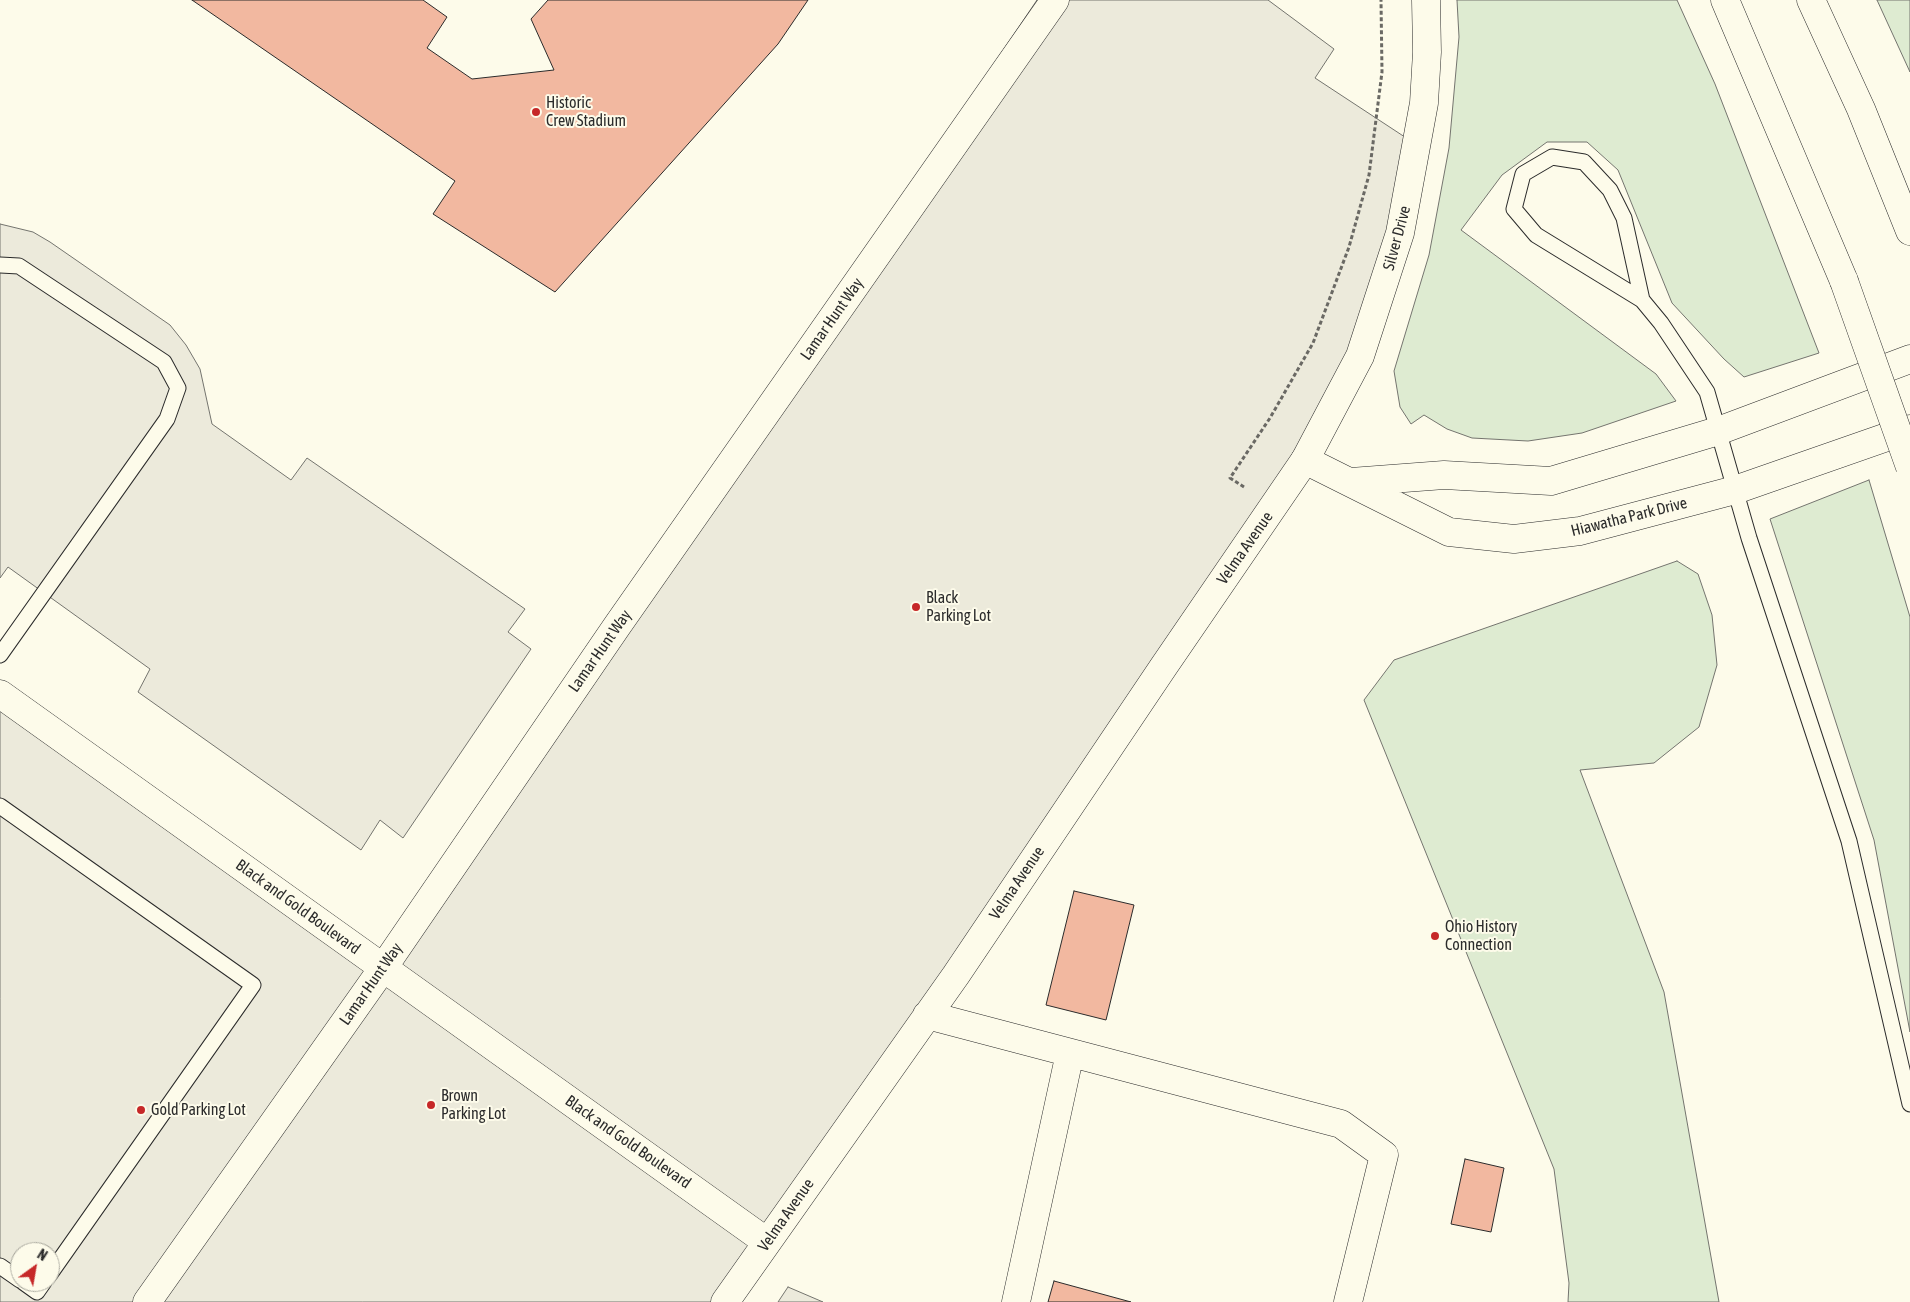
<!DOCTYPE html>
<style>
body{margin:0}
#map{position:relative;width:1910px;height:1302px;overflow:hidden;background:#fdfbea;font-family:"Asap Condensed",sans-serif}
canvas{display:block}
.north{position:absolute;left:10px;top:1242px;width:50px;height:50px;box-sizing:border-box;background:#fdfbea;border:1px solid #a9a89e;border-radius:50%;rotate:32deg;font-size:14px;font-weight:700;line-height:20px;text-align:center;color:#2b2b2b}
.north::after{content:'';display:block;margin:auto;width:18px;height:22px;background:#c62828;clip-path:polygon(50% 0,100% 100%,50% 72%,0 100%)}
</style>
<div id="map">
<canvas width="1910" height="1302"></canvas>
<div class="north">N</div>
</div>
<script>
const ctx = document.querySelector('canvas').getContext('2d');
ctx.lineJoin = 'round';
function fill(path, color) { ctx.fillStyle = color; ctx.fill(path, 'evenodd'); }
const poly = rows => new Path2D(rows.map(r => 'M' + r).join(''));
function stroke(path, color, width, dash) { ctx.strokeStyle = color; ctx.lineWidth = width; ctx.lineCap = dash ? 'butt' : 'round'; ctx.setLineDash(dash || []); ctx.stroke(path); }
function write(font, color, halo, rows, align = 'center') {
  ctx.font = font + ' "Asap Condensed",sans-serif'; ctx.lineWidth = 4; ctx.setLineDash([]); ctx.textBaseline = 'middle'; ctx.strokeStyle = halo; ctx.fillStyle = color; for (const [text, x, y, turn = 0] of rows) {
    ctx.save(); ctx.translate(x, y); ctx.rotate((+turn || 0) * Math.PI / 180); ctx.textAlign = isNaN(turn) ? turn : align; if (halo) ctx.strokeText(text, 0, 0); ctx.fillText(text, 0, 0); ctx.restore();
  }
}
const green = poly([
 [1457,0,1677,0,1715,84,1819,353,1744,377,1724,359,1672,303,1618,170,1587,142,1547,142,1502,175,1461,230,1656,374,1676,401,1582,433,1528,441,1472,438,1447,429,1424,415,1411,424,1400,407,1394,371,1429,255,1449,148,1459,37,1457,0],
 [1877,0,1910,0,1910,72,1877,0],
 [1869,480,1910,617,1910,1032,1874,840,1770,519,1869,480],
 [1677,561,1698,574,1712,615,1717,665,1699,727,1654,763,1580,770,1664,992,1719,1302,1568,1302,1569,1283,1554,1169,1364,700,1394,660,1677,561]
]);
const parking = poly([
 [1037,0,1268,0,1334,49,1315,78,1417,145,1360,356,725,1302,0,1302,0,695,383,968,1037,0],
 [20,1252,50,1252,50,1282,20,1282,20,1252],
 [0,224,33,232,50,242,170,325,186,345,200,369,212,424,291,480,307,458,525,609,508,632,531,649,403,838,380,820,361,850,138,692,150,669,8,567,0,578,0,224],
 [788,1287,823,1302,778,1302,788,1287]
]);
const building = poly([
 [192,0,423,0,447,17,427,48,472,79,554,70,531,19,548,0,808,0,778,44,555,292,433,214,455,181,192,0],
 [1074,891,1134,905,1106,1020,1046,1005,1074,891],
 [1465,1159,1504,1168,1491,1232,1451,1224,1465,1159],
 [1054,1281,1131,1302,1048,1302,1054,1281]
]);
const path = poly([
 [1244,487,1230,478,1270,418,1313,343,1349,247,1369,175,1382,72,1381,0]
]);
const lane = poly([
 [0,265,19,266,164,362,178,388,167,419,0,655],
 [1642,300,1624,218,1610,190,1584,162,1552,157,1523,174,1514,209,1536,235,1642,300,1661,323,1707,392,1749,538,1849,841,1910,1104],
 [0,806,253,985,50,1274],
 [0,1266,20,1280],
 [23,1282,37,1292,44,1282]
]);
const street = poly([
 [1351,482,1444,475,1551,481,1718,431,1910,359],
 [0,694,767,1242],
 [927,1015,1341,1124,1384,1155,1348,1302],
 [147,1302,383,968,617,626,1055,0],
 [725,1302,956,975,1164,666,1305,460,1449,532,1514,539,1580,531,1735,490,1910,429],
 [1016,1302,1070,1053]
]);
const secondary = poly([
 [1305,460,1360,356,1400,233,1424,103,1427,52,1426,0]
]);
const highway = poly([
 [1725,0,1844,281],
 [1811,0,1861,109,1910,231]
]);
const highwayBridge = poly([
 [1844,281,1910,467]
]);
const markers = [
 [536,112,5,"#c62828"],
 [916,607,5,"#c62828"],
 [1435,936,5,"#c62828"],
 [431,1105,5,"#c62828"],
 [141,1110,5,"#c62828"]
];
const poiNames = [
 ["Historic",546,103],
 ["Crew Stadium",546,121],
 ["Black",926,598],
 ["Parking Lot",926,616],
 ["Ohio History",1445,927],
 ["Connection",1445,945],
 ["Brown",441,1096],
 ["Parking Lot",441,1114],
 ["Gold Parking Lot",151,1110]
];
const streetNames = [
 ["Silver Drive",1397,238,-75],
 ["Lamar Hunt Way",832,319,-55],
 ["Hiawatha Park Drive",1629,517,-14],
 ["Velma Avenue",1245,548,-55],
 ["Lamar Hunt Way",600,651,-55],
 ["Velma Avenue",1017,883,-56],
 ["Black and Gold Boulevard",298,907,36],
 ["Lamar Hunt Way",371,984,-55],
 ["Black and Gold Boulevard",628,1142,35],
 ["Velma Avenue",786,1215,-55]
];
fill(green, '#deebd1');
stroke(green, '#74746e', 1);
fill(parking, '#eceadb');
stroke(parking, '#74746e', 1);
fill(building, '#f2b8a0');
stroke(building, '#2b2b2b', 1);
stroke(lane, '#2b2b2b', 17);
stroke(street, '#2b2b2b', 29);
stroke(secondary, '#2b2b2b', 29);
stroke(highway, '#2b2b2b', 29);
stroke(path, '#6a6964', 3, [4, 2.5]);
stroke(lane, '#fdfbea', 15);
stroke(street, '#fdfbea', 28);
stroke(secondary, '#fdfbea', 28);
stroke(highway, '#fdfbea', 28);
stroke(highwayBridge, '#2b2b2b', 29, []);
stroke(highwayBridge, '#fdfbea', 28);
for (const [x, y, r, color] of markers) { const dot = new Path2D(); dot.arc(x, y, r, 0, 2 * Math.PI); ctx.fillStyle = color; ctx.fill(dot); stroke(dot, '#fdfbea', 2); }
write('16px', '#2b2b2b', '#fdfbea', poiNames, 'left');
write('16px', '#2b2b2b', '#fdfbea', streetNames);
</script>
